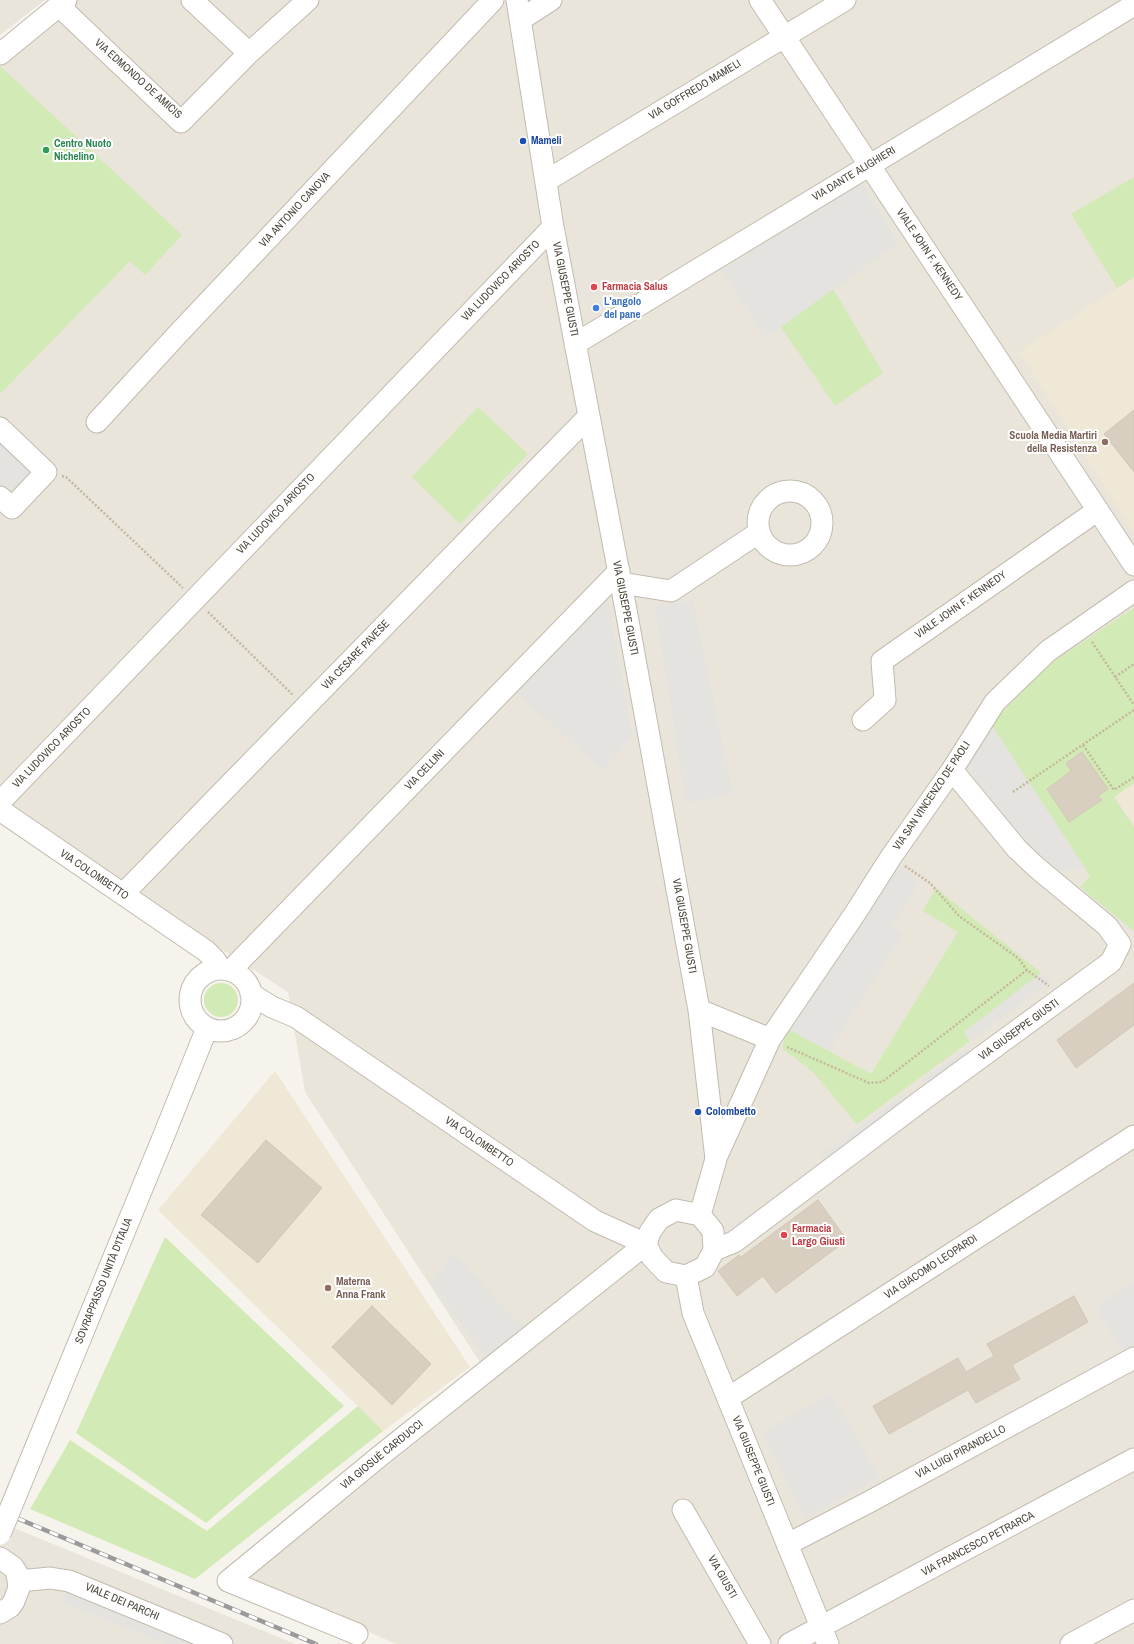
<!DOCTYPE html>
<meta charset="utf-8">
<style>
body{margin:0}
canvas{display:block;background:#f6f3ec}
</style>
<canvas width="1134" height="1644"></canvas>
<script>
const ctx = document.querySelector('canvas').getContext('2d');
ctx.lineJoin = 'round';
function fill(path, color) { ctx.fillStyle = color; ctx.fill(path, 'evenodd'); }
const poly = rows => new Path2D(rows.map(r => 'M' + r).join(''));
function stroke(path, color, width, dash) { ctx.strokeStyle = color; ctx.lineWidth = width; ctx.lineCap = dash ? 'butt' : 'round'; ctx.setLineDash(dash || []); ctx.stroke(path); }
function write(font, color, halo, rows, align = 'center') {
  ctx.font = font + ' "Archivo Narrow",sans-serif'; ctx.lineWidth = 4; ctx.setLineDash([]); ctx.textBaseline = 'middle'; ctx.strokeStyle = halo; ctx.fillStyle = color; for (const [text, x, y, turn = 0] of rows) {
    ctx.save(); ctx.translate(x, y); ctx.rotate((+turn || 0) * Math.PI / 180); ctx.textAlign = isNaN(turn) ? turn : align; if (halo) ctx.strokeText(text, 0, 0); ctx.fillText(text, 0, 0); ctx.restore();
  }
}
const residential = poly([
 [0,0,45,0,0,35],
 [76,0,1134,0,1134,1644,396,1644,249,1578,492,1381,305,1092,288,992,219,948,0,802,0,64],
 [0,1522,2,1523,295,1644,0,1644]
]);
const education = poly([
 [1134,277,1134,532,1019,352],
 [1134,783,1134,827,1114,796],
 [275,1071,470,1367,383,1431,158,1210]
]);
const green = poly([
 [0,66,182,235,145,275,130,261,0,394],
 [1134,177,1134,277,1117,288,1071,214],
 [833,289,883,373,835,406,781,327],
 [478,407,528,454,460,524,412,477],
 [1134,608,1134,783,1114,797,1134,827,1134,931,1080,887,1090,876,991,724,1047,666],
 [936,888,1041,973,964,1032,970,1041,857,1124,812,1071,782,1048,788,1029,871,1074,958,932,923,911],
 '204 1000a17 17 0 1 1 34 0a17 17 0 1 1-34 0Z',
 [165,1237,344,1406,206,1523,76,1433],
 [358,1406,383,1431,195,1579,30,1509,70,1440,207,1531]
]);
const parking = poly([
 [862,182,898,243,765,338,722,270],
 [0,433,41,473,12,502,0,491],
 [607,595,632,736,603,770,514,691],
 [693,601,733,794,686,803,655,606],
 [991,724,1085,868,1056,871,1014,828,967,767,981,735],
 [896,863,920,881,892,926,902,935,829,1051,788,1029],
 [1041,973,1052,981,970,1041,964,1032],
 [966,1049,972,1059,929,1090,922,1080],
 [904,1094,911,1104,828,1165,821,1155],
 [453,1253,525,1330,489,1361,431,1283],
 [1134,1282,1134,1355,1126,1360,1096,1306],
 [831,1393,880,1477,805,1519,763,1432],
 [69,1587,205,1644,166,1644,62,1602]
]);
const building = poly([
 [1134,410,1134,472,1104,434,1134,410],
 [1082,752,1108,789,1098,796,1102,800,1069,822,1047,789,1071,771,1066,763,1082,752],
 [1134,983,1134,1025,1076,1068,1057,1040,1134,983],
 [266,1140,322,1188,258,1263,201,1215,266,1140],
 [818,1200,847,1240,776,1293,763,1276,737,1296,718,1271,739,1255,741,1257,818,1200],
 [1074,1296,1088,1322,1012,1365,1020,1379,976,1403,968,1390,889,1434,873,1406,958,1358,966,1372,994,1356,987,1344,1074,1296],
 [372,1306,431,1364,392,1405,332,1347,372,1306]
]);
const path = poly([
 [62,476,66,477,183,588],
 [208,612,293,695],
 [1092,642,1134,705],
 [1115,677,1134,664],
 [1083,745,1114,790,1134,777],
 [1013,792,1134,710],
 [905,866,930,883,959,916,1018,958,1027,970],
 [787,1047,869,1083,882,1082,1027,970,1049,986]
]);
const minor = poly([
 [192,0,249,53],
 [517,0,553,227,626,610,699,1010,716,1159,700,1215],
 [760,0,1134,565],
 [59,6,181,122,249,53,308,0],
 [520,20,551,0],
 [0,54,66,0],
 [546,181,845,0],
 [575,344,1134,5],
 [97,422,176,336,493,0],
 [0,428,46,472,12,508,0,497],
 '758 523a32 32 0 1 1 64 0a32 32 0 1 1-64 0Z',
 [621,583,671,591,758,533],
 [863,720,885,700,882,661,1098,510],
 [0,802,553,227],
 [0,810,206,951,215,960,221,969],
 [123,894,589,416],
 '190 1000a31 31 0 1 1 62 0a31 31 0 1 1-62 0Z',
 [231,970,619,571],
 [251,994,272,1007,296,1017,595,1221,646,1244],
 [699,1010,770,1039],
 [162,1140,207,1028],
 [716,1158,770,1039,856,912,891,857,952,770,995,702,1048,651,1134,591],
 [676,1210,700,1215,713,1231,714,1250,705,1267,686,1276,666,1272,652,1257,646,1244,650,1232,659,1219,676,1210],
 [714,1250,734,1242,921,1101,1111,962,1120,944,1107,926,1036,867,1017,849,952,770],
 [686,1276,693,1313,828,1644],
 [728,1398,1134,1136],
 [683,1510,760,1644],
 [788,1544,869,1502,1134,1358],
 [0,1558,13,1567,17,1573,19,1588,14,1601,10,1607,0,1613],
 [19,1581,50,1578,69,1581,222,1644],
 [357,1634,228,1581,380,1456,646,1244],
 [789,1644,1134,1459],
 [1071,1644,1134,1610]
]);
const rail = poly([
 [0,1511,316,1644]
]);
const minorBridge = poly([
 [0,1534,162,1140]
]);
const markers = [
 [523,141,4,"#1a4fb4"],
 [46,150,4,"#2e9e5b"],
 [594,287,4,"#e0444e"],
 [596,308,4,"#3f7fe0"],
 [1105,442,4,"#8d6e63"],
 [698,1112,4,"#1a4fb4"],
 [784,1235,4,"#e0444e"],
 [328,1288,4,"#8d6e63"]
];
const streetNames = [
 ["VIA EDMONDO DE AMICIS",138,79,42],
 ["VIA GOFFREDO MAMELI",695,90,-31],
 ["VIA DANTE ALIGHIERI",854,174,-31],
 ["VIA ANTONIO CANOVA",295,210,-47],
 ["VIALE JOHN F. KENNEDY",929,255,56],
 ["VIA LUDOVICO ARIOSTO",501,281,-46],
 ["VIA GIUSEPPE GIUSTI",565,289,79],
 ["VIA LUDOVICO ARIOSTO",276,514,-46],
 ["VIALE JOHN F. KENNEDY",961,605,-35],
 ["VIA GIUSEPPE GIUSTI",625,608,79],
 ["VIA CESARE PAVESE",356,655,-46],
 ["VIA LUDOVICO ARIOSTO",52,748,-46],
 ["VIA CELLINI",425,770,-46],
 ["VIA SAN VINCENZO DE PAOLI",932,796,-56],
 ["VIA COLOMBETTO",94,875,34],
 ["VIA GIUSEPPE GIUSTI",684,926,80],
 ["VIA GIUSEPPE GIUSTI",1019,1030,-36],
 ["VIA COLOMBETTO",479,1142,34],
 ["VIA GIACOMO LEOPARDI",931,1267,-33],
 ["SOVRAPPASSO UNITÀ D'ITALIA",104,1281,-68],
 ["VIA LUIGI PIRANDELLO",961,1452,-28],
 ["VIA GIOSUÈ CARDUCCI",382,1455,-39],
 ["VIA GIUSEPPE GIUSTI",753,1461,68],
 ["VIA FRANCESCO PETRARCA",978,1544,-28],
 ["VIA GIUSTI",722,1577,60],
 ["VIALE DEI PARCHI",122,1602,23]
];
const transitNames = [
 ["Mameli",531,141],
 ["Colombetto",706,1112]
];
const leisureNames = [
 ["Centro Nuoto",54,144],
 ["Nichelino",54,157]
];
const healthNames = [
 ["Farmacia Salus",602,287],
 ["Farmacia",792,1229],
 ["Largo Giusti",792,1242]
];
const shopNames = [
 ["L'angolo",604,302],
 ["del pane",604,315]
];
const educationNames = [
 ["Scuola Media Martiri",1097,436],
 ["della Resistenza",1097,449],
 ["Materna",336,1282,"left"],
 ["Anna Frank",336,1295,"left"]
];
fill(residential, '#eae5da');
fill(education, '#efe8d6');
fill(green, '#d2eab5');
fill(parking, '#e5e3e0');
fill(building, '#d8cfc1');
stroke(building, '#d3c7b4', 1);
stroke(minor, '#c2bbae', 23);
stroke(path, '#c4b79f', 2.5, [2, 2]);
stroke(minor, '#fff', 21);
stroke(rail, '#9a9a9a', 4.5);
stroke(rail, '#fff', 3, [9]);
stroke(minorBridge, '#c2bbae', 23, []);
stroke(minorBridge, '#fff', 21);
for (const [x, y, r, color] of markers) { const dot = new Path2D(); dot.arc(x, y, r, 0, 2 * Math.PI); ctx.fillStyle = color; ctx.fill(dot); stroke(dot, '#fff', 1.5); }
write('11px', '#4b4439', '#fff', streetNames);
write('bold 11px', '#164399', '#fff', transitNames, 'left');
write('bold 11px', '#27864d', '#fff', leisureNames, 'left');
write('bold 11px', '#be3a42', '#fff', healthNames, 'left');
write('bold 11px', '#366cbe', '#fff', shopNames, 'left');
write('bold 11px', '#785e54', '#fff', educationNames, 'right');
</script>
